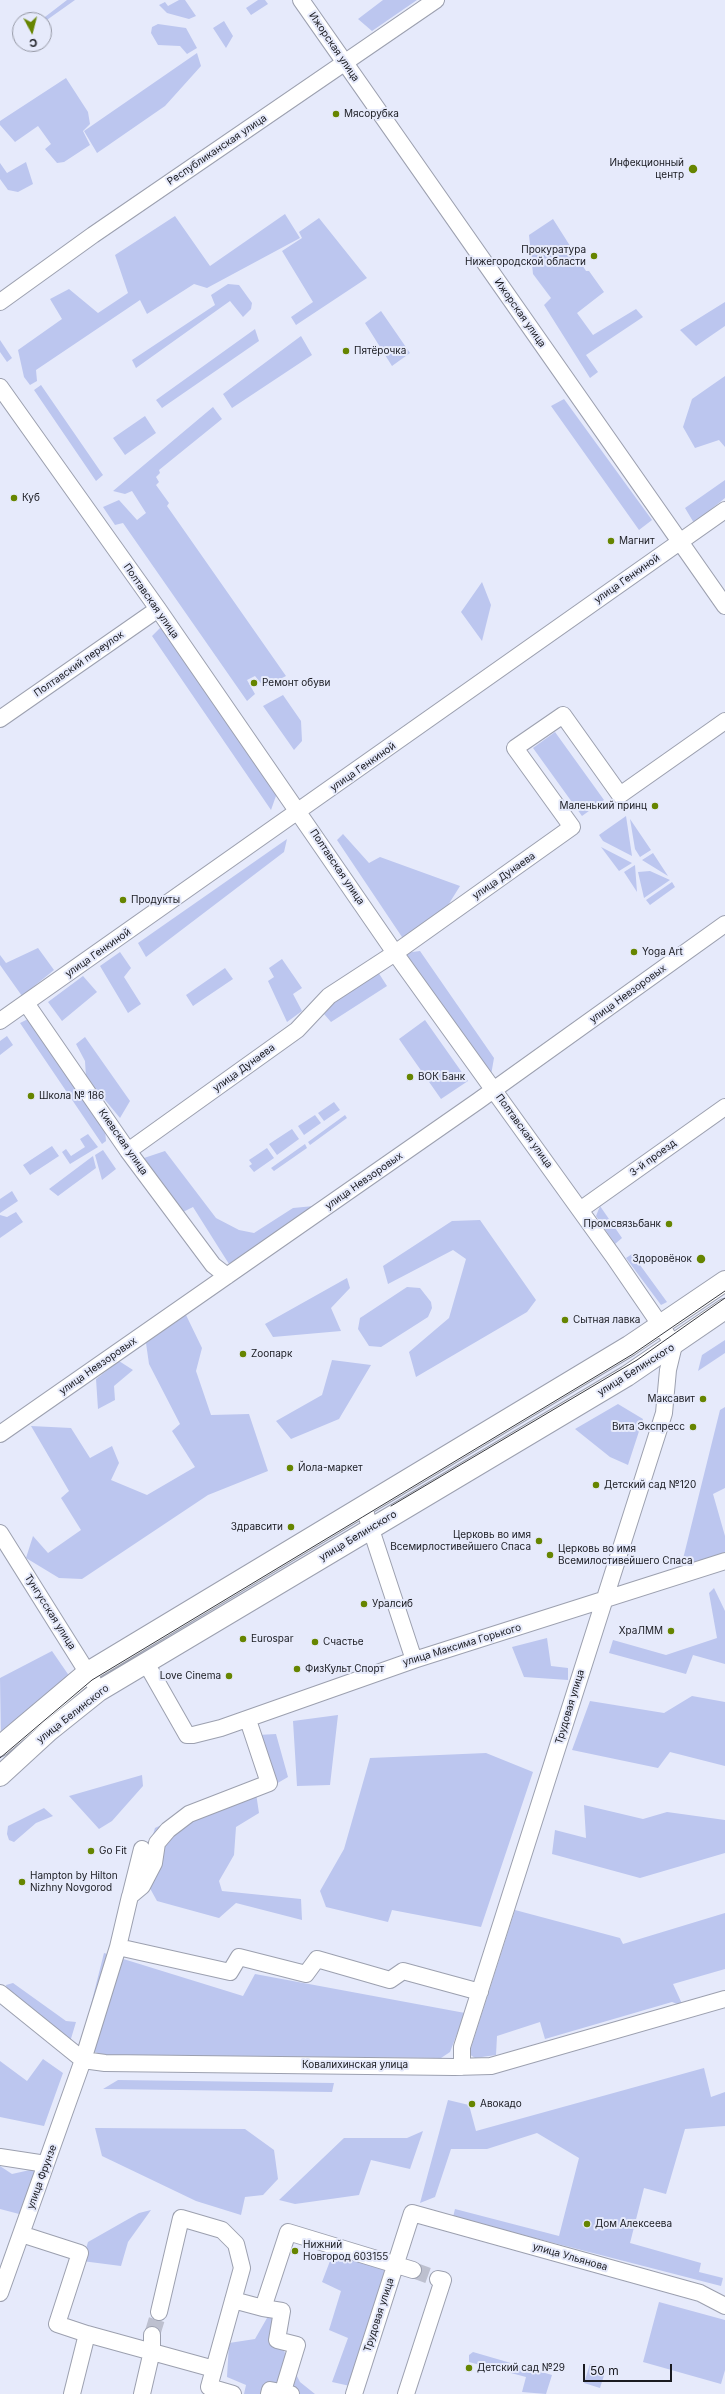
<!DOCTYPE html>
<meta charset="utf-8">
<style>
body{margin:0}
#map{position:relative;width:725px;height:2394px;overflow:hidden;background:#e6eafb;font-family:Inter,sans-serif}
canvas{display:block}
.north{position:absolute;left:12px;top:12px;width:40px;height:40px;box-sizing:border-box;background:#e6eafb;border:1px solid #9497a3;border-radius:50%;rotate:173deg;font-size:11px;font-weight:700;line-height:16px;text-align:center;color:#191a20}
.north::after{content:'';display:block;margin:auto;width:14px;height:18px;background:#668500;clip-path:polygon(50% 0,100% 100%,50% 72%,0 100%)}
.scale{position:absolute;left:583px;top:2364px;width:89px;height:18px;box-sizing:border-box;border:2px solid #191a20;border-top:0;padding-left:5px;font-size:12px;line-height:14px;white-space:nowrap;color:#191a20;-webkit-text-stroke:3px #e6eafb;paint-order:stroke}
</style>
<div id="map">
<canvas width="725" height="2394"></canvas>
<div class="north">С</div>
<div class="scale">50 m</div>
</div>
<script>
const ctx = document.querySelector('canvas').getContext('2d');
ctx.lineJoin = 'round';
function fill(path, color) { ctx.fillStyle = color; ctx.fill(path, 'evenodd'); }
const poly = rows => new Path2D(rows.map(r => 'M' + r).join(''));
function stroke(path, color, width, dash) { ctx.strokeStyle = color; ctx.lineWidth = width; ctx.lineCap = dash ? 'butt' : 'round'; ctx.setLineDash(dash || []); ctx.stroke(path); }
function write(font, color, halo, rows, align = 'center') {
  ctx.font = font + ' Inter,sans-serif'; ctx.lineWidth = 4; ctx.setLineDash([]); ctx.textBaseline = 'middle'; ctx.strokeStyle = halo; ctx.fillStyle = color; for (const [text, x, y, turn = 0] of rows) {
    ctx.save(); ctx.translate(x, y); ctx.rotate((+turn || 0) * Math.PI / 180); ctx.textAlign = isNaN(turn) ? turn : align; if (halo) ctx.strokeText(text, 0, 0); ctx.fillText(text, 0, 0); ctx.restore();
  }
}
const green = poly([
 [67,0,75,0,44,22,41,20],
 [179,0,185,0,196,16,189,19,167,13,159,5,165,2,168,6],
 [258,0,265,0,268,4,251,15,246,8],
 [383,0,417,0,372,31,358,19],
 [224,21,233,36,226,48,213,28],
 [158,24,186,28,197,48,187,54,180,46,158,45,151,33,152,27],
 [197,53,201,66,165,106,97,153,84,131],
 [66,78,88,112,90,124,83,131,90,145,64,162,57,163,45,149,51,144,38,126,15,142,0,125,0,121],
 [26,162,33,184,18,192,8,190,0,179,0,163,7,173],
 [285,214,300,238,207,288,194,284,147,314,140,300,36,370,37,381,30,385,24,377,18,350,62,319,50,299,69,289,98,313,128,293,115,255,175,216,210,266],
 [319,218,367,278,296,325,291,317,313,302,282,251,302,238,299,232],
 [553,219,586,271,589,271,604,292,577,313,593,335,636,309,643,317,586,355,598,372,590,378,544,305,551,298,533,274,529,235],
 [228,284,239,285,252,303,251,309,243,317,230,301,136,368,132,360,215,305,211,295],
 [725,302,725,326,696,346,680,330],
 [381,311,410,353,392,366,365,323],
 [255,329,259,341,162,408,156,400],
 [301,336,312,355,232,408,223,394],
 [0,340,12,358,7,362,0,352],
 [725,376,725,447,719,440,695,448,683,427,692,399],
 [41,385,103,475,96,481,34,390],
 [564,399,652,520,639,530,551,406],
 [213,407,222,419,159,470,160,473,156,477,159,482,156,485,169,503,167,506,286,676,264,687,255,676,247,680,255,694,247,701,123,523,115,525,103,507,119,500,137,520,146,513,132,491,125,494,113,491],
 [145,416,156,433,125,455,113,438],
 [725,480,725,498,694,523,685,508],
 [482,582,491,605,482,641,461,612],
 [161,627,277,793,271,810,152,636],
 [283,695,301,721,302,741,294,750,263,706],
 [555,732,604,800,582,816,533,748],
 [626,816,632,856,603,841,599,835],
 [630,819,651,850,640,857,635,849],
 [343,834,369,863,380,857,460,886,445,910,404,940,337,840],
 [287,839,284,852,146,957,138,943],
 [601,847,632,863,619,871],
 [653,853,668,876,642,860],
 [635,865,637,892,624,872],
 [650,871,670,880,644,898,638,872],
 [672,882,675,887,650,905,646,900],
 [38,948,54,970,22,996,0,965,0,955,6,963],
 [420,951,494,1058,491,1075,405,953],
 [120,952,131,968,124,977,141,1004,128,1013,100,966],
 [282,959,302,988,293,994,302,1011,287,1022,268,981,274,977,269,968],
 [225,968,233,979,193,1006,186,995],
 [378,972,387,986,331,1022,324,1014,342,994],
 [83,976,97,992,62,1021,48,1002],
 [30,1018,105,1129,106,1141,102,1144,20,1023],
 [425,1020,468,1081,441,1099,399,1039],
 [7,1036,13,1045,0,1055,0,1041],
 [85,1037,130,1101,120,1118,86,1077,85,1061,76,1044],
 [334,1102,340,1110,324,1121,318,1113],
 [315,1115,321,1123,304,1135,298,1126],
 [345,1115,347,1118,310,1145,308,1142],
 [292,1129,299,1139,277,1155,269,1144],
 [88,1134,98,1147,70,1164,62,1152,66,1149,71,1156,85,1147,80,1139],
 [305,1144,307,1148,274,1171,271,1168],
 [52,1146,59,1156,30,1175,23,1165],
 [267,1148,274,1158,254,1172,249,1166,252,1164,249,1160],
 [103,1150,116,1169,102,1180,95,1155],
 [165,1151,216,1218,239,1230,254,1233,293,1208,314,1206,229,1264,193,1207,183,1212,144,1158],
 [93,1156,96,1168,58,1196,49,1189],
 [12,1191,18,1201,0,1213,0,1199],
 [600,1206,622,1238,615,1244,596,1216],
 [16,1212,23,1222,0,1238,0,1215,7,1217],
 [480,1220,536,1300,527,1312,416,1377,409,1352,449,1318,466,1259,453,1250,388,1284,383,1266,452,1221],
 [632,1254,667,1302,661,1305,626,1258],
 [347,1278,350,1288,331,1308,341,1331,273,1337,265,1324],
 [407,1287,420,1288,431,1302,432,1308,428,1317,381,1347,369,1346,358,1329,360,1318],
 [186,1315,202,1348,196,1371,211,1415,249,1414,268,1471,208,1495,82,1579,59,1578,26,1558,33,1536,48,1553,81,1530,61,1498,69,1491,31,1426,71,1428,90,1458,112,1446,119,1463,111,1480,147,1495,195,1467,172,1431,180,1424,149,1364,146,1343],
 [725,1340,725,1353,698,1371,702,1355],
 [332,1360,371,1365,339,1419,291,1439,276,1421,322,1395],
 [119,1361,133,1370,114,1386,115,1400,98,1409,96,1379],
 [618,1404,643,1419,628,1465,610,1457,575,1429],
 [725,1407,725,1488,713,1494,725,1536,725,1555,680,1571,720,1410],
 [714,1588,725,1611,725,1664,693,1655,686,1674,609,1653,613,1640,666,1655,717,1638,709,1593],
 [547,1638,551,1666,568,1668,568,1680,524,1677,512,1647],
 [52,1651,72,1680,1,1738,0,1678],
 [692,1696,725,1702,725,1766,670,1752,658,1768,572,1750,590,1701,664,1713],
 [338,1715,330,1785,297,1786,293,1721],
 [276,1734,288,1777,276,1784,258,1735],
 [486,1753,533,1772,481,1927,392,1910,388,1922,326,1907,320,1891,344,1849,370,1758],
 [142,1775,143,1786,112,1821,99,1829,69,1796],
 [254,1780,259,1813,236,1827,234,1855,219,1881,222,1891,301,1899,302,1920,236,1903,219,1918,157,1901,141,1872,155,1828],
 [584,1805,643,1819,667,1812,725,1820,725,1853,640,1878,552,1854,555,1830,586,1838],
 [44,1808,53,1816,36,1823,14,1842,9,1840,7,1834,8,1826],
 [515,1910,620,1938,623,1944,725,1913,725,1969,673,1984,683,2006,672,2002,545,2039,540,2022,497,2036,496,2055,475,2058,469,2054],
 [104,1953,243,1996,255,1974,465,2013,450,2052,441,2058,101,2055,81,2044],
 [13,1983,66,2021,76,2022,70,2042,8,1994,6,1985],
 [43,2059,63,2073,44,2126,0,2117,0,2061,27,2081],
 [704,2068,711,2097,725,2092,725,2126,685,2129,666,2194,644,2188,630,2243,701,2263,699,2272,723,2278,721,2286,453,2217,455,2209,559,2236,579,2158,537,2133,487,2149,451,2149,435,2197,420,2203,448,2100,469,2105,476,2131],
 [118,2080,334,2083,332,2092,103,2089],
 [95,2128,245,2129,274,2150,278,2179,263,2195,245,2197,241,2215,196,2201,102,2156],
 [423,2131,410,2169,371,2160,359,2195,295,2204,279,2200,344,2138,407,2138],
 [0,2166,12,2174,39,2168,23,2215,0,2209],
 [151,2210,128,2242,121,2266,82,2261,88,2242,139,2213],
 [338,2240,389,2270,350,2386,332,2382,348,2338,329,2330,341,2291,322,2282],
 [659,2302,725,2320,725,2370,721,2384,643,2362],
 [275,2317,284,2351,300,2382,315,2394,244,2394,246,2385,227,2377,229,2343,255,2339,267,2318],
 [473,2352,552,2375,546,2394,522,2392,526,2377,469,2362,469,2355],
 [590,2364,606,2369,600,2388,584,2383]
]);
const minorTunnel = poly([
 [413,2270,438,2279],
 [152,2335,159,2312]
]);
const minor = poly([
 [301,0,725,606],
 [0,302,93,235,436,0],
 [0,387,158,609,395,953,613,1256,674,1345,668,1370,664,1413,462,2047,462,2067],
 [0,719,158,609],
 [26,1003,128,1151,213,1265,227,1276],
 [0,1021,725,510],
 [128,1151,297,1030,329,996,395,953,572,827,515,748,563,715,620,795,725,721],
 [580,1210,725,1107],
 [0,1434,478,1101,725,924],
 [363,1505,414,1660],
 [0,1533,99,1691],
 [146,1663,187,1735,193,1735,221,1728,414,1660,725,1561],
 [131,1893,142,1849],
 [118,1947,130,1896,142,1886,154,1863,157,1843,168,1830,189,1814,269,1783,248,1720],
 [0,1993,83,2060,105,2063,454,2067,491,2066,725,1999],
 [0,2157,46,2164],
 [21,2234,80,2253,57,2324,87,2334,72,2394],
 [0,2293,83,2060,118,1947,230,1972,239,1957,306,1974,317,1959,390,1980,403,1971,480,1992],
 [233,2300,263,2308,288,2232,413,2270],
 [263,2308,282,2311,277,2340,297,2345,283,2391],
 [159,2312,181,2218,222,2230,236,2244,242,2268,209,2387,233,2394],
 [87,2334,214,2369],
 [142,2394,152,2351,152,2335],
 [269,2394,270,2390,291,2394],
 [354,2394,412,2213,700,2293,725,2306],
 [406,2394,443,2280,438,2279]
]);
const major = poly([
 [0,1746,88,1672,629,1346,725,1281],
 [0,1776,49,1731,99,1691,627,1376,725,1309]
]);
const tram = poly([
 [391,1506,637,1360,725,1298],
 [0,1758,92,1680,633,1354,725,1291]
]);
const markers = [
 [336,114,4,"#668500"],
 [693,169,5,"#668500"],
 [594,256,4,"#668500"],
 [346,351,4,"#668500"],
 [14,498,4,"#668500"],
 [611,541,4,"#668500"],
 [254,683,4,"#668500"],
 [655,806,4,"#668500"],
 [123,900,4,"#668500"],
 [634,952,4,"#668500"],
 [410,1077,4,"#668500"],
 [31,1096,4,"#668500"],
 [669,1224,4,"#668500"],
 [701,1259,5,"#668500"],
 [565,1320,4,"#668500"],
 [243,1354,4,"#668500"],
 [703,1399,4,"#668500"],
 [693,1427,4,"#668500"],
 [290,1468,4,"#668500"],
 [596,1485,4,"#668500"],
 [291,1527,4,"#668500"],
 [539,1541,4,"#668500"],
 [550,1555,4,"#668500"],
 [364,1604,4,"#668500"],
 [671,1631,4,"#668500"],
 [243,1639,4,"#668500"],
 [315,1642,4,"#668500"],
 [297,1669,4,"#668500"],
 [229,1676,4,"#668500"],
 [91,1851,4,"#668500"],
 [22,1882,4,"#668500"],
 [472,2104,4,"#668500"],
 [587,2224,4,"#668500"],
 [295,2251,4,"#668500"],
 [469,2368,4,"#668500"]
];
const streetNames = [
 ["Ижорская улица",334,47,56],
 ["Республиканская улица",217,150,-34],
 ["Ижорская улица",520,313,55],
 ["улица Генкиной",627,579,-35],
 ["Полтавская улица",151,601,55],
 ["Полтавский переулок",79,664,-35],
 ["улица Генкиной",363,767,-35],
 ["Полтавская улица",337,867,56],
 ["улица Дунаева",504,876,-35],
 ["улица Генкиной",98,953,-35],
 ["улица Невзоровых",628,994,-36],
 ["улица Дунаева",244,1068,-36],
 ["Полтавская улица",524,1131,54],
 ["Киевская улица",123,1142,55],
 ["3-й проезд",653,1158,-36],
 ["улица Невзоровых",364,1181,-35],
 ["улица Невзоровых",98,1366,-35],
 ["улица Белинского",636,1370,-32],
 ["улица Белинского",358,1536,-31],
 ["Тунгусская улица",50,1612,58],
 ["улица Максима Горького",462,1645,-17],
 ["Трудовая улица",570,1707,-73],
 ["улица Белинского",73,1714,-38],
 ["Ковалихинская улица",355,2065],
 ["улица Фрунзе",42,2177,-70],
 ["улица Ульянова",570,2257,16],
 ["Трудовая улица",379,2315,-72]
];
const poiNames = [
 ["Мясорубка",344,114],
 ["Инфекционный",684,163,"right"],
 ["центр",684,175,"right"],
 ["Прокуратура",586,250,"right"],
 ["Нижегородской области",586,262,"right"],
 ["Пятёрочка",354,351],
 ["Куб",22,498],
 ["Магнит",619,541],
 ["Ремонт обуви",262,683],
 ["Маленький принц",647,806,"right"],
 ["Продукты",131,900],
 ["Yoga Art",642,952],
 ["ВОК Банк",418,1077],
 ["Школа № 186",39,1096],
 ["Промсвязьбанк",661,1224,"right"],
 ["Здоровёнок",692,1259,"right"],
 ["Сытная лавка",573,1320],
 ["Zooпарк",251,1354],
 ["Максавит",695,1399,"right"],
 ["Вита Экспресс",685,1427,"right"],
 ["Йола-маркет",298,1468],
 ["Детский сад №120",604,1485],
 ["Здравсити",283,1527,"right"],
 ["Церковь во имя",531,1535,"right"],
 ["Всемирлостивейшего Спаса",531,1547,"right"],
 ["Церковь во имя",558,1549],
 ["Всемилостивейшего Спаса",558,1561],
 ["Уралсиб",372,1604],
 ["ХраЛММ",663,1631,"right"],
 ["Eurospar",251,1639],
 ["Счастье",323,1642],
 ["ФизКульт Спорт",305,1669],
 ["Love Cinema",221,1676,"right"],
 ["Go Fit",99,1851],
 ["Hampton by Hilton",30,1876],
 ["Nizhny Novgorod",30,1888],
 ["Авокадо",480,2104],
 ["Дом Алексеева",595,2224],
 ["Нижний",303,2245],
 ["Новгород 603155",303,2257],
 ["Детский сад №29",477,2368]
];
fill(green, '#bcc6ef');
stroke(minorTunnel, '#bdc0cf', 16, [16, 8]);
stroke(minor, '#9ca0af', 18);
stroke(major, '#9ca0af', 22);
stroke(minor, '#fff', 16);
stroke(major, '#fff', 20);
stroke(tram, '#393b42', 1);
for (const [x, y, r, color] of markers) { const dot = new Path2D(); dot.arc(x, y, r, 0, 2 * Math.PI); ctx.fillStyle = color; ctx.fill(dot); stroke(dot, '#e6eafb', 1.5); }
write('10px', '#191a20', '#e6eafb', streetNames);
write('10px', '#191a20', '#e6eafb', poiNames, 'left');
</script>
